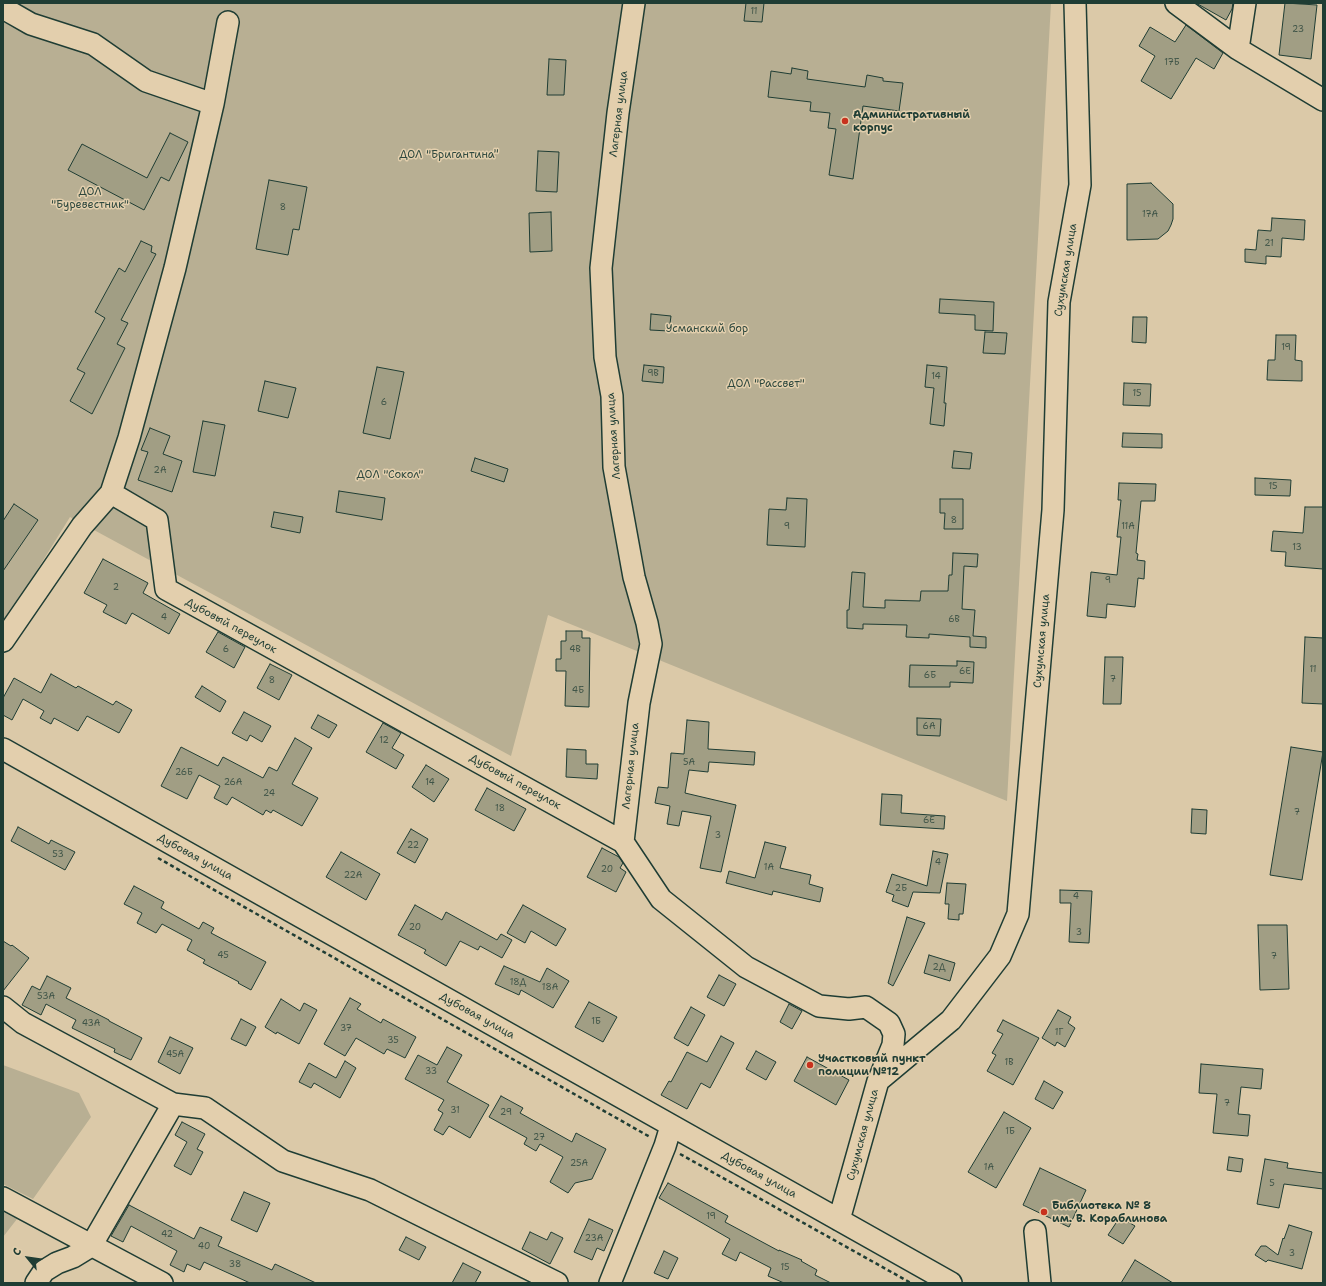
<!DOCTYPE html>
<meta charset="utf-8">
<style>
body{margin:0}
#map{position:relative;width:1326px;height:1286px;overflow:hidden;background:#dbc9a8;font-family:"Shantell Sans",sans-serif}
canvas{display:block}
.frame{position:absolute;inset:0;border:4px solid #1f3d34;pointer-events:none}
.north{position:absolute;left:8px;top:1238px;width:40px;height:40px;-webkit-text-stroke:3px #e3cfad;paint-order:stroke;rotate:299deg;font-size:11px;font-weight:700;line-height:16px;text-align:center;color:#1f3d34}
.north::after{content:'';display:block;margin:auto;width:14px;height:18px;background:#1f3d34;clip-path:polygon(50% 0,100% 100%,50% 72%,0 100%)}
</style>
<div id="map">
<canvas width="1326" height="1286"></canvas>
<div class="frame"></div>
<div class="north">С</div>
</div>
<script>
const ctx = document.querySelector('canvas').getContext('2d');
ctx.lineJoin = 'round';
function fill(path, color) { ctx.fillStyle = color; ctx.fill(path, 'evenodd'); }
const poly = rows => new Path2D(rows.map(r => 'M' + r).join(''));
function stroke(path, color, width, dash) { ctx.strokeStyle = color; ctx.lineWidth = width; ctx.lineCap = dash ? 'butt' : 'round'; ctx.setLineDash(dash || []); ctx.stroke(path); }
function write(font, color, halo, rows, align = 'center') {
  ctx.font = font + ' "Shantell Sans",sans-serif'; ctx.lineWidth = 3; ctx.setLineDash([]); ctx.textBaseline = 'middle'; ctx.strokeStyle = halo; ctx.fillStyle = color; for (const [text, x, y, turn = 0] of rows) {
    ctx.save(); ctx.translate(x, y); ctx.rotate((+turn || 0) * Math.PI / 180); ctx.textAlign = isNaN(turn) ? turn : align; if (halo) ctx.strokeText(text, 0, 0); ctx.fillText(text, 0, 0); ctx.restore();
  }
}
const green = poly([
 [3,3,1051,3,1007,801,548,615,511,756,70,517,3,625],
 [3,1065,79,1093,91,1117,33,1199,3,1184],
 [3,1212,17,1219,3,1237]
]);
const building = poly([
 [746,3,764,3,762,22,744,21,746,3],
 [1196,3,1233,3,1232,9,1226,20,1196,3],
 [1285,3,1317,5,1311,59,1279,55,1285,3],
 [1186,25,1223,53,1214,69,1196,58,1171,99,1141,81,1155,56,1139,46,1150,27,1175,42,1186,25],
 [549,59,566,60,564,95,547,95,549,59],
 [792,68,808,71,807,79,865,87,867,75,883,78,883,81,903,83,899,111,863,106,853,179,829,175,836,129,828,128,830,113,810,111,811,102,768,97,771,71,791,74,792,68],
 [170,133,188,142,169,181,161,177,144,210,68,170,82,144,147,178,170,133],
 [538,151,559,152,557,192,536,191,538,151],
 [269,180,307,187,299,230,293,229,288,255,256,249,269,180],
 [1151,183,1173,204,1173,219,1171,225,1168,231,1158,239,1127,240,1127,184,1151,183],
 [551,212,552,251,530,252,529,213,551,212],
 [1272,218,1305,220,1304,240,1282,238,1281,257,1266,256,1266,264,1245,262,1245,249,1256,250,1258,230,1271,231,1272,218],
 [141,241,152,246,151,252,156,254,121,320,128,323,117,344,125,348,92,414,70,401,85,373,77,369,105,318,95,312,119,268,125,272,141,241],
 [940,299,994,302,993,331,975,330,975,315,939,313,940,299],
 [651,314,671,316,669,331,650,330,651,314],
 [1133,317,1147,317,1146,343,1132,342,1133,317],
 [985,332,1007,333,1005,354,983,353,985,332],
 [1276,335,1296,335,1295,360,1302,361,1302,381,1267,380,1268,360,1275,360,1276,335],
 [644,365,664,367,663,383,642,381,644,365],
 [927,365,947,367,944,403,946,403,944,426,930,424,934,388,925,387,927,365],
 [377,367,404,372,390,439,363,433,377,367],
 [265,381,296,388,288,418,258,411,265,381],
 [1124,383,1151,384,1150,406,1123,405,1124,383],
 [203,421,225,425,215,476,193,472,203,421],
 [150,428,170,436,163,454,182,461,172,492,138,480,148,452,141,450,150,428],
 [1123,433,1162,434,1162,448,1122,447,1123,433],
 [954,451,972,453,970,469,952,468,954,451],
 [475,458,508,469,504,482,471,471,475,458],
 [1255,478,1291,480,1290,496,1255,495,1255,478],
 [1119,483,1156,484,1155,501,1141,501,1136,553,1138,554,1137,560,1145,561,1144,579,1138,578,1135,607,1107,604,1106,618,1087,616,1091,572,1117,575,1121,537,1117,537,1121,500,1118,500,1119,483],
 [339,491,385,498,382,520,336,512,339,491],
 [787,498,807,499,805,547,767,545,769,509,786,510,787,498],
 [940,499,963,499,963,529,944,529,945,513,940,513,940,499],
 [14,504,38,520,3,571,3,521,14,504],
 [1305,507,1323,507,1323,569,1285,566,1286,552,1271,551,1273,531,1303,533,1305,507],
 [274,512,303,517,300,533,271,527,274,512],
 [953,553,978,554,977,567,964,566,962,609,975,610,973,636,986,637,986,648,970,647,970,637,929,634,929,638,906,637,907,625,863,624,863,629,847,628,847,610,849,610,852,572,865,573,863,607,885,608,885,600,920,601,921,591,948,591,949,575,952,575,953,553],
 [103,559,148,583,143,593,180,614,169,634,132,613,126,624,103,612,107,605,84,593,103,559],
 [566,631,582,631,582,638,590,638,589,707,565,706,566,671,556,671,556,659,561,659,561,641,566,641,566,631],
 [218,632,245,647,234,668,206,652,218,632],
 [1305,637,1323,638,1323,704,1302,703,1305,637],
 [1105,657,1123,657,1121,704,1103,704,1105,657],
 [957,661,974,662,973,683,950,682,950,687,909,687,910,665,957,666,957,661],
 [270,664,292,675,279,700,257,688,270,664],
 [51,674,76,688,78,686,113,705,116,701,132,710,119,733,87,716,78,731,54,718,51,724,40,718,44,711,23,699,12,720,3,715,3,698,14,678,41,693,51,674],
 [202,686,226,701,220,712,195,697,202,686],
 [244,712,271,726,262,742,250,735,247,741,232,733,244,712],
 [318,715,337,725,329,738,311,728,318,715],
 [917,718,941,719,940,736,917,735,917,718],
 [687,720,709,722,708,749,755,752,754,765,709,762,708,772,689,770,685,793,736,805,721,872,700,868,711,816,682,811,679,826,667,824,670,806,655,803,658,787,668,788,671,753,684,754,687,720],
 [383,723,401,733,392,748,404,755,396,769,366,752,383,723],
 [295,738,312,748,292,784,318,798,302,826,273,810,271,813,266,810,263,815,232,797,227,805,214,798,220,786,199,775,187,799,161,786,181,747,218,766,223,757,263,778,269,767,277,771,295,738],
 [1291,747,1323,752,1302,880,1270,875,1291,747],
 [567,749,586,750,586,764,598,764,597,779,566,777,567,749],
 [426,765,449,779,434,802,412,787,426,765],
 [487,788,526,809,514,831,475,810,487,788],
 [882,794,902,795,901,813,945,816,944,829,880,825,882,794],
 [1192,809,1207,810,1206,834,1191,833,1192,809],
 [18,827,49,844,51,840,75,852,65,870,11,841,18,827],
 [411,829,428,839,415,863,397,853,411,829],
 [765,842,786,847,780,868,811,875,809,884,823,888,820,902,773,891,772,895,726,883,729,871,755,878,765,842],
 [602,848,619,857,623,863,620,868,626,872,616,892,587,877,602,848],
 [933,851,948,854,940,893,913,892,908,907,892,901,894,895,886,892,892,874,927,886,933,851],
 [341,852,380,874,366,900,326,877,341,852],
 [947,883,966,884,963,914,959,914,959,920,948,919,949,904,945,904,947,883],
 [134,886,164,902,161,908,199,929,203,922,214,928,211,933,266,962,251,990,238,983,239,982,203,963,205,960,187,950,192,940,162,924,156,933,137,923,142,913,124,904,134,886],
 [1060,890,1092,891,1089,943,1069,942,1071,903,1060,903,1060,890],
 [415,905,442,920,446,912,497,940,501,934,512,940,502,958,480,946,478,950,460,941,446,966,424,953,426,950,398,935,415,905],
 [523,905,566,929,556,946,531,931,525,943,507,933,523,905],
 [907,917,925,923,893,986,888,983,907,917],
 [1258,925,1287,925,1289,989,1260,990,1258,925],
 [3,941,11,946,12,945,29,958,3,991,3,941],
 [929,955,955,963,950,981,924,973,929,955],
 [504,966,540,982,547,968,569,981,553,1008,521,990,519,995,495,984,504,966],
 [719,975,736,984,724,1006,707,997,719,975],
 [47,976,71,988,66,998,109,1020,109,1021,142,1038,131,1060,114,1052,115,1049,72,1028,76,1020,46,1004,41,1015,22,1005,32,986,40,990,47,976],
 [350,998,361,1004,357,1009,381,1023,383,1019,416,1037,405,1058,387,1049,384,1054,356,1038,345,1056,324,1044,350,998],
 [281,999,300,1011,304,1003,317,1010,299,1044,277,1032,276,1034,265,1027,281,999],
 [589,1002,617,1017,603,1042,575,1027,589,1002],
 [789,1004,802,1011,792,1029,780,1022,789,1004],
 [691,1007,705,1015,688,1046,674,1038,691,1007],
 [1058,1010,1071,1017,1068,1023,1075,1028,1065,1047,1057,1042,1055,1046,1042,1038,1058,1010],
 [241,1019,256,1027,246,1046,231,1039,241,1019],
 [1003,1020,1039,1038,1013,1085,987,1071,996,1055,992,1053,1003,1034,997,1031,1003,1020],
 [721,1036,734,1043,710,1088,701,1083,687,1109,661,1095,669,1081,671,1082,687,1052,707,1062,721,1036],
 [170,1037,193,1048,180,1074,158,1062,170,1037],
 [447,1047,462,1055,447,1082,489,1105,470,1138,449,1126,443,1135,434,1130,443,1113,438,1110,444,1100,405,1079,418,1055,437,1065,447,1047],
 [756,1051,776,1062,766,1080,746,1069,756,1051],
 [807,1057,849,1080,836,1105,794,1081,807,1057],
 [345,1061,356,1068,340,1098,314,1083,311,1088,299,1082,309,1063,336,1078,345,1061],
 [1201,1064,1263,1069,1261,1089,1241,1087,1238,1114,1250,1115,1248,1136,1213,1133,1217,1094,1199,1093,1201,1064],
 [1044,1081,1063,1092,1053,1109,1035,1099,1044,1081],
 [501,1096,523,1108,520,1113,572,1142,576,1133,606,1149,592,1179,575,1183,568,1193,550,1182,563,1157,540,1144,536,1151,524,1144,527,1138,489,1117,501,1096],
 [1004,1112,1031,1128,996,1188,968,1172,1004,1112],
 [182,1122,205,1134,197,1149,203,1152,191,1175,174,1166,187,1142,175,1135,182,1122],
 [1229,1157,1243,1159,1241,1172,1227,1170,1229,1157],
 [1265,1159,1288,1163,1287,1168,1323,1173,1323,1189,1284,1184,1279,1208,1257,1204,1265,1159],
 [1040,1168,1086,1190,1069,1227,1023,1205,1040,1168],
 [668,1183,728,1216,725,1222,779,1251,779,1250,802,1260,801,1261,817,1270,815,1275,831,1283,784,1283,768,1276,771,1268,740,1252,736,1261,722,1254,730,1239,659,1198,668,1183],
 [244,1192,270,1203,257,1232,231,1220,244,1192],
 [129,1205,194,1239,200,1227,222,1237,218,1246,272,1270,275,1264,316,1283,250,1283,204,1262,200,1270,187,1264,184,1272,170,1265,177,1251,131,1226,123,1242,111,1236,129,1205],
 [1120,1217,1135,1226,1123,1244,1108,1235,1120,1217],
 [589,1219,613,1230,604,1251,597,1248,592,1260,574,1252,589,1219],
 [1289,1225,1312,1232,1302,1269,1268,1260,1266,1262,1255,1255,1261,1246,1266,1246,1278,1255,1283,1238,1284,1239,1289,1225],
 [530,1232,547,1240,551,1232,563,1238,550,1264,522,1249,530,1232],
 [406,1237,426,1247,419,1260,399,1250,406,1237],
 [664,1251,678,1258,668,1279,654,1273,664,1251],
 [1135,1260,1173,1283,1121,1283,1135,1260],
 [463,1263,481,1272,475,1283,452,1283,463,1263]
]);
const path = poly([
 [158,858,650,1137],
 [680,1154,911,1283]
]);
const minor = poly([
 [1176,3,1238,49,1323,100],
 [3,8,31,24,93,44,146,81,213,104],
 [1238,49,1245,3],
 [111,493,157,520,166,589,623,842,661,899,746,967,819,1006,849,1009,866,1007,889,1023,894,1034,893,1045,880,1077],
 [3,641,82,526,111,493,129,438,175,268,213,104,228,22],
 [3,749,951,1283],
 [623,842,639,703,651,644,647,623,634,577,614,467,612,396,605,357,601,268,618,113,634,3],
 [3,1007,23,1023,173,1104,205,1108,283,1161,370,1190,557,1283],
 [3,1198,162,1283],
 [839,1220,878,1081,951,1020,1000,956,1018,914,1053,510,1059,302,1080,185,1075,3],
 [1035,1231,1040,1283],
 [36,1283,44,1271,57,1263,73,1257,91,1246,173,1104],
 [610,1283,665,1146,671,1126]
]);
const markers = [
 [845,121,4,"#c8321e"],
 [810,1065,4,"#c8321e"],
 [1044,1212,4,"#c8321e"]
];
const numberNames = [
 ["11",754,12],
 ["23",1298,30],
 ["17Б",1172,63],
 ["8",283,208],
 ["17А",1150,215],
 ["21",1269,244],
 ["19",1286,348],
 ["9В",653,374],
 ["14",936,377],
 ["15",1137,394],
 ["6",384,403],
 ["2А",160,471],
 ["15",1273,487],
 ["8",954,521],
 ["9",787,527],
 ["11А",1128,527],
 ["13",1297,548],
 ["9",1108,581],
 ["2",116,588],
 ["4",164,618],
 ["6В",954,620],
 ["6",226,650],
 ["4В",575,650],
 ["11",1313,670],
 ["6Е",965,672],
 ["6Б",930,676],
 ["7",1113,680],
 ["8",272,681],
 ["4Б",578,691],
 ["6А",929,727],
 ["12",384,741],
 ["5А",689,763],
 ["26Б",184,773],
 ["26А",233,783],
 ["14",430,783],
 ["24",269,794],
 ["18",500,809],
 ["7",1297,813],
 ["6Е",929,821],
 ["3",718,836],
 ["22",413,846],
 ["53",58,855],
 ["4",938,863],
 ["1А",769,868],
 ["20",607,870],
 ["22А",353,876],
 ["2Б",901,889],
 ["4",1076,897],
 ["20",415,928],
 ["3",1079,933],
 ["45",223,956],
 ["7",1274,957],
 ["2Д",939,968],
 ["18Д",518,983],
 ["18А",550,988],
 ["53А",46,997],
 ["1Б",596,1022],
 ["43А",91,1024],
 ["37",346,1029],
 ["1Г",1059,1033],
 ["35",393,1041],
 ["45А",175,1055],
 ["1В",1009,1063],
 ["33",431,1072],
 ["7",1227,1104],
 ["31",455,1111],
 ["29",506,1113],
 ["1Б",1010,1132],
 ["27",539,1138],
 ["25А",579,1164],
 ["1А",989,1168],
 ["5",1272,1184],
 ["19",711,1217],
 ["42",167,1235],
 ["23А",594,1239],
 ["40",204,1247],
 ["3",1292,1254],
 ["38",235,1265],
 ["15",785,1268]
];
const streetNames = [
 ["Лагерная улица",619,114,-83],
 ["Сухумская улица",1066,270,-81],
 ["Лагерная улица",614,436,-94],
 ["Дубовый переулок",231,626,29],
 ["Сухумская улица",1042,641,-85],
 ["Лагерная улица",631,766,-84],
 ["Дубовый переулок",515,782,29],
 ["Дубовая улица",195,857,29],
 ["Дубовая улица",477,1016,29],
 ["Сухумская улица",863,1135,-75],
 ["Дубовая улица",759,1175,29]
];
const poiNames = [
 ["Административный",853,115],
 ["корпус",853,128],
 ["Участковый пункт",818,1059],
 ["полиции №12",818,1072],
 ["Библиотека № 8",1052,1206],
 ["им. В. Кораблинова",1052,1219]
];
const parkNames = [
 ["ДОЛ \"Бригантина\"",449,155],
 ["ДОЛ",90,192],
 ["\"Буревестник\"",90,205],
 ["Усманский бор",707,329],
 ["ДОЛ \"Рассвет\"",766,384],
 ["ДОЛ \"Сокол\"",390,475]
];
fill(green, '#b8af93');
fill(building, '#a19e84');
stroke(building, '#1f3d34', 1);
stroke(minor, '#1f3d34', 24);
stroke(path, '#1f3d34', 2.5, [4, 3]);
stroke(minor, '#e3cfad', 21);
for (const [x, y, r, color] of markers) { const dot = new Path2D(); dot.arc(x, y, r, 0, 2 * Math.PI); ctx.fillStyle = color; ctx.fill(dot); stroke(dot, '#e3cfad', 1.5); }
write('9px', '#405548', null, numberNames);
write('11px', '#1f3d34', '#e3cfad', streetNames);
write('bold 11px', '#1f3d34', '#e3cfad', poiNames, 'left');
write('11px', '#2e483e', '#e3cfad', parkNames);
</script>
